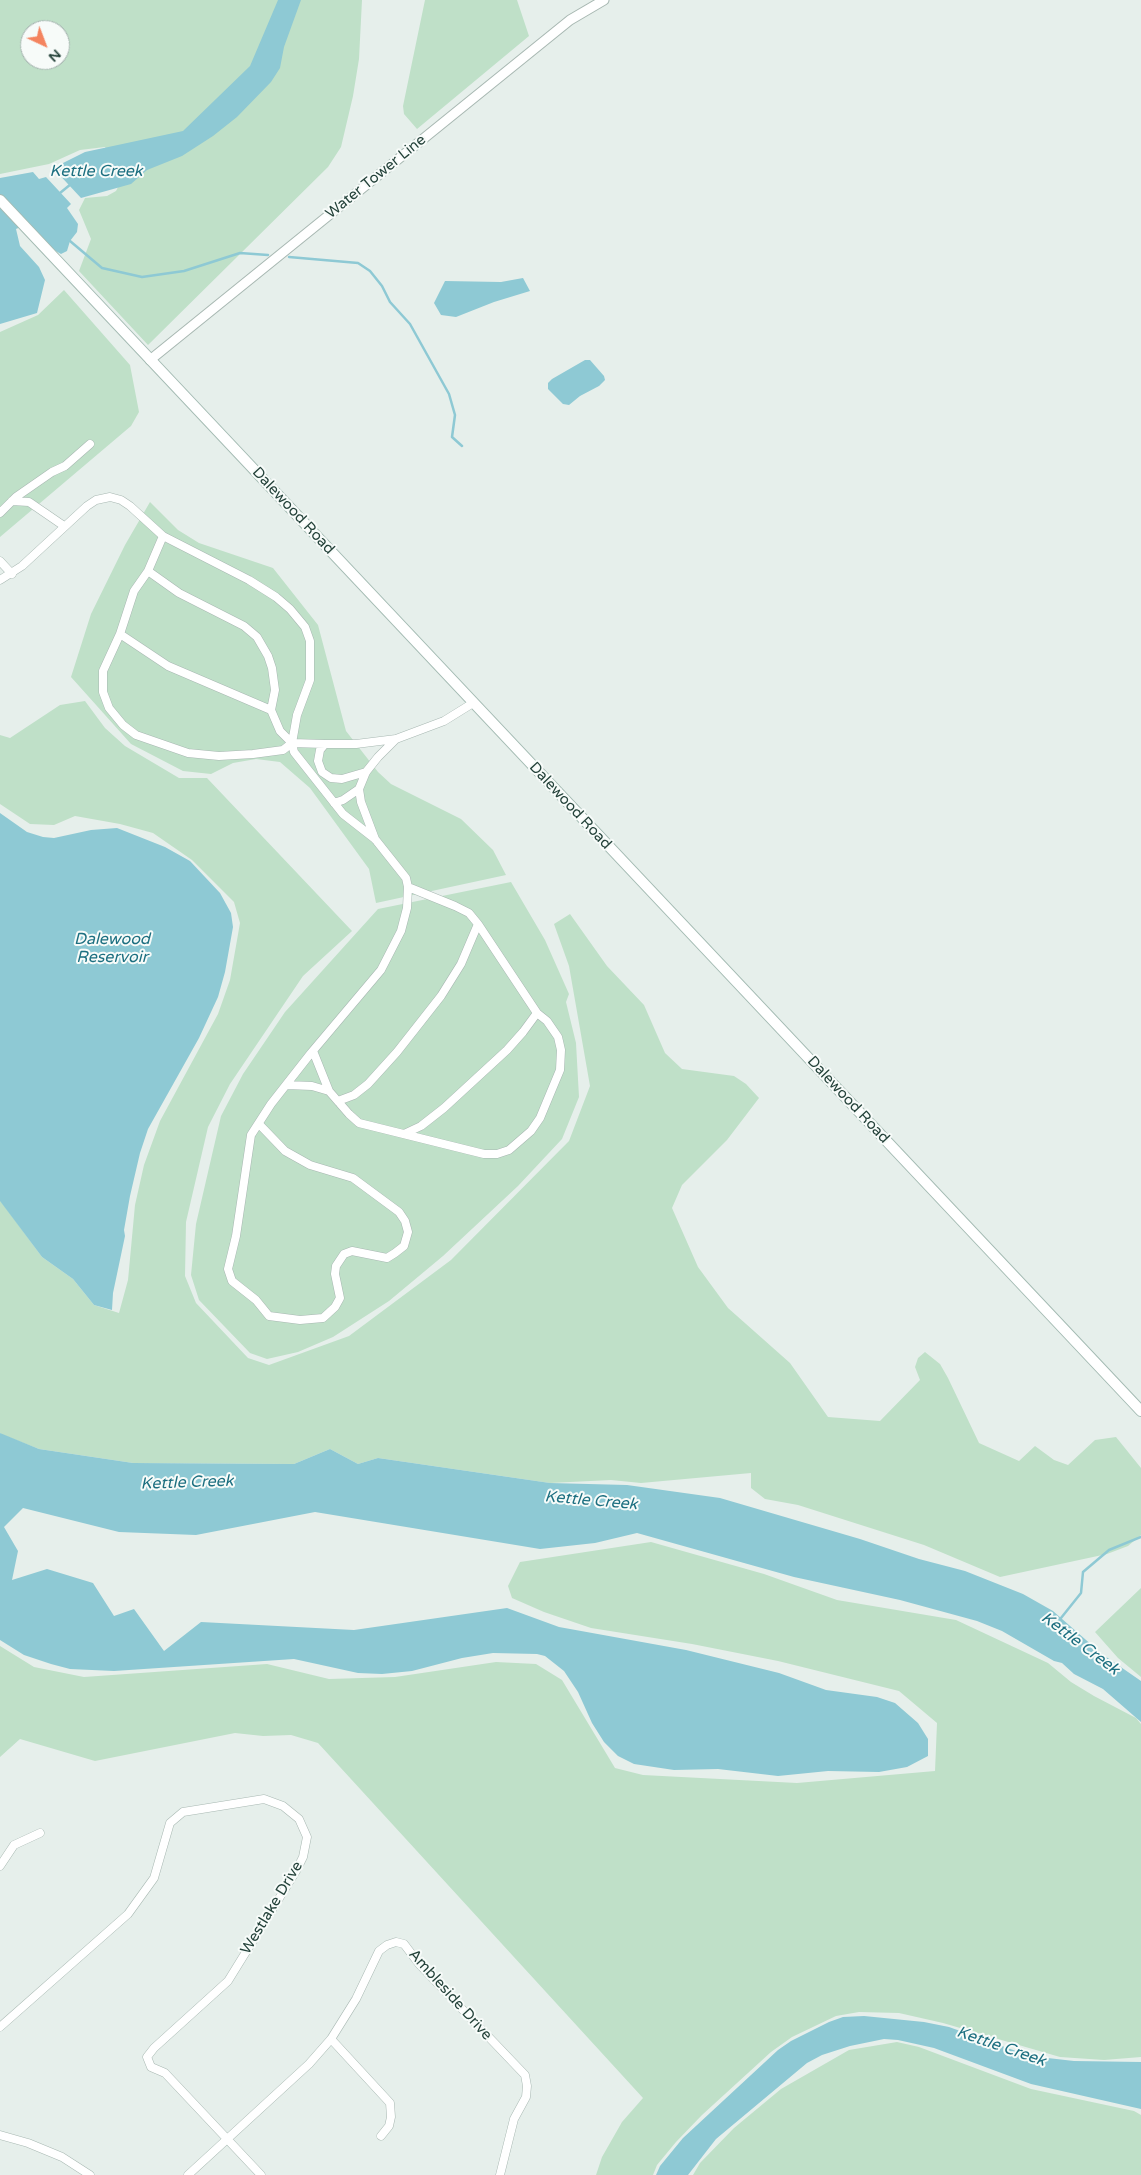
<!DOCTYPE html>
<style>
body{margin:0}
#map{position:relative;width:1141px;height:2175px;overflow:hidden;background:#e6efeb;font-family:"Varela Round",sans-serif}
canvas{display:block}
.north{position:absolute;left:20px;top:20px;width:50px;height:50px;box-sizing:border-box;background:#f7fbf9;border:1px solid #a3b1ad;border-radius:50%;rotate:137deg;font-size:14px;font-weight:700;line-height:20px;text-align:center;color:#24423a}
.north::after{content:'';display:block;margin:auto;width:18px;height:22px;background:#f4845f;clip-path:polygon(50% 0,100% 100%,50% 72%,0 100%)}
</style>
<div id="map">
<canvas width="1141" height="2175"></canvas>
<div class="north">N</div>
</div>
<script>
const ctx = document.querySelector('canvas').getContext('2d');
ctx.lineJoin = 'round';
function fill(path, color) { ctx.fillStyle = color; ctx.fill(path, 'evenodd'); }
const poly = rows => new Path2D(rows.map(r => 'M' + r).join(''));
function stroke(path, color, width, dash) { ctx.strokeStyle = color; ctx.lineWidth = width; ctx.lineCap = dash ? 'butt' : 'round'; ctx.setLineDash(dash || []); ctx.stroke(path); }
function write(font, color, halo, rows, align = 'center') {
  ctx.font = font + ' "Varela Round",sans-serif'; ctx.lineWidth = 4; ctx.setLineDash([]); ctx.textBaseline = 'middle'; ctx.strokeStyle = halo; ctx.fillStyle = color; for (const [text, x, y, turn = 0] of rows) {
    ctx.save(); ctx.translate(x, y); ctx.rotate((+turn || 0) * Math.PI / 180); ctx.textAlign = isNaN(turn) ? turn : align; if (halo) ctx.strokeText(text, 0, 0); ctx.fillText(text, 0, 0); ctx.restore();
  }
}
const green = poly([
 [0,0,362,0,359,59,353,96,341,147,328,167,148,345,79,271,91,239,79,210,85,198,107,196,116,191,121,181,105,147,80,150,49,164,0,174],
 [30,30,60,30,60,60,30,60],
 [425,0,517,0,529,36,417,129,404,114,403,106],
 [64,290,130,365,139,412,131,426,0,537,0,332,38,315],
 [150,502,178,530,199,543,273,568,318,625,346,731,378,772,391,784,461,819,493,850,506,875,376,903,369,869,310,788,280,762,256,759,233,763,211,774,183,771,131,744,71,677,91,614,125,545],
 [85,701,105,728,125,746,179,778,207,778,352,931,303,976,230,1084,208,1127,186,1222,185,1276,196,1303,248,1358,269,1365,349,1336,451,1260,569,1141,590,1086,569,966,554,924,570,914,607,966,644,1005,665,1053,682,1069,734,1076,746,1084,759,1098,727,1140,682,1185,672,1208,698,1267,728,1308,790,1363,828,1417,880,1421,920,1380,915,1367,918,1358,925,1352,940,1364,948,1378,979,1443,1019,1461,1035,1446,1054,1460,1068,1465,1095,1440,1116,1437,1141,1468,1141,1535,1128,1546,1107,1554,1000,1577,924,1545,798,1505,765,1499,751,1488,751,1473,641,1483,611,1480,550,1483,378,1458,358,1464,330,1449,294,1464,133,1463,39,1449,3,1435,0,1433,0,1200,42,1257,73,1279,94,1305,119,1313,128,1280,135,1205,144,1165,160,1121,218,1014,230,980,240,923,234,902,192,860,153,833,120,824,75,816,54,825,30,824,0,804,0,735,10,738,60,705],
 [511,882,545,940,569,994,566,1002,576,1043,579,1097,562,1139,518,1186,443,1256,389,1301,333,1337,298,1352,267,1359,250,1353,199,1300,191,1275,196,1224,221,1116,243,1074,285,1012,378,909],
 [651,1542,764,1574,837,1600,956,1620,1048,1663,1071,1682,1094,1696,1136,1718,1141,1724,1141,2057,1104,2060,1060,2057,943,2023,899,2013,859,2012,836,2016,792,2037,771,2052,702,2115,676,2142,657,2165,653,2175,596,2175,602,2157,622,2122,643,2098,318,1743,291,1735,263,1736,235,1733,95,1761,20,1739,0,1757,0,1646,34,1667,84,1677,267,1664,329,1679,395,1677,496,1662,536,1664,562,1680,615,1768,643,1775,797,1783,935,1771,937,1723,899,1691,778,1661,692,1644,591,1628,544,1612,512,1598,508,1586,520,1562],
 [1141,1588,1141,1677,1118,1658,1095,1632],
 [897,2042,919,2047,1031,2089,1134,2111,1141,2115,1141,2175,693,2175,700,2163,734,2128,781,2089,849,2050]
]);
const water = poly([
 [278,0,301,0,284,47,280,68,271,82,237,117,213,136,182,156,147,170,131,184,81,198,53,168,85,152,183,131,250,66],
 [33,172,39,179,46,177,71,204,67,208,78,224,77,232,70,241,67,251,61,254,47,246,25,225,16,229,20,246,39,267,45,280,37,313,0,324,0,178],
 [523,278,530,291,494,302,456,317,441,315,434,303,445,281,501,282],
 [585,360,590,360,604,376,605,380,599,386,580,396,569,405,563,404,548,389,548,383,552,379],
 [0,813,27,832,43,837,54,838,91,830,117,828,165,847,190,861,220,893,231,913,233,927,225,972,218,997,199,1038,148,1129,140,1153,130,1196,124,1230,125,1236,113,1293,112,1310,94,1305,73,1279,42,1257,0,1201],
 [0,1433,39,1449,133,1463,294,1464,330,1449,358,1464,378,1458,550,1483,627,1485,720,1498,860,1539,919,1559,965,1571,1023,1594,1053,1611,1102,1654,1141,1681,1141,1722,1103,1689,1074,1674,1062,1663,1054,1661,1002,1631,977,1621,900,1600,794,1577,637,1533,595,1543,540,1549,315,1512,196,1535,119,1532,23,1508,4,1527,18,1551,12,1580,47,1569,93,1583,114,1616,134,1609,164,1651,201,1622,354,1630,507,1608,559,1627,686,1650,779,1673,826,1690,877,1697,895,1703,918,1723,928,1739,928,1756,907,1767,879,1772,828,1771,778,1776,718,1769,674,1770,634,1764,618,1756,604,1742,592,1723,578,1692,564,1671,545,1656,537,1654,493,1653,462,1658,412,1671,382,1674,358,1673,294,1659,114,1671,70,1669,51,1664,24,1655,0,1640],
 [864,2016,924,2022,949,2027,1030,2056,1074,2061,1141,2062,1141,2109,1031,2084,934,2048,898,2040,884,2039,850,2046,822,2055,807,2063,716,2139,688,2175,656,2175,660,2166,683,2138,778,2050,791,2041,829,2022,843,2017]
]);
const stream = poly([
 [60,193,71,184],
 [70,241,102,268,142,277,184,271,240,253,268,255],
 [289,257,358,263,370,271,382,286,390,302,410,324,449,394,455,415,452,437,462,446],
 [1061,1618,1081,1593,1083,1572,1109,1550,1141,1537]
]);
const minor = poly([
 [12,501,29,502,64,526],
 [0,513,16,497,52,472,65,466,90,444],
 [163,536,148,571,134,591,120,634,103,671,103,692,109,708,123,725,136,735,188,753,219,756,253,754,283,750,292,743,325,744],
 [0,561,12,574],
 [148,571,179,593,244,626,257,637,268,656,272,668,275,690,271,710,280,731,292,743],
 [0,580,22,566,87,506,96,500,110,497,121,500,130,506,163,536,249,580,276,597,290,609,305,627,310,641,310,680,297,715,292,743,294,752,343,814,375,839,406,878,408,887,407,908,401,931,381,970,311,1053,271,1104,251,1135,236,1236,228,1269,232,1281,256,1300,269,1316,300,1320,323,1318,335,1307,340,1298,335,1274,336,1266,344,1254,352,1251,387,1258,395,1253,404,1246,408,1232,405,1221,399,1212,353,1178,310,1165,285,1151,259,1124],
 [120,634,168,666,271,710],
 [366,772,342,779,331,778,322,772,318,761,320,750,325,744,356,744,396,739,444,721,473,703],
 [334,803,343,800,359,789],
 [375,839,361,802,359,789,366,772,378,757,396,739],
 [408,887,455,906,469,913,478,924],
 [313,1051,329,1091],
 [287,1085,312,1086,329,1091,349,1114,359,1123,484,1154,497,1154,509,1150,531,1131,540,1118,560,1070,561,1050,558,1037,547,1021,537,1013,478,924,461,964,441,996,397,1052,368,1084,354,1095,338,1101],
 [404,1134,421,1126,444,1108,507,1050,523,1032,537,1013],
 [0,1866,14,1845,40,1833],
 [0,2027,128,1914,154,1878,170,1823,183,1812,264,1799,283,1806,299,1819,307,1837,303,1857,296,1871,228,1981,154,2048,147,2057,151,2067,165,2073,261,2175],
 [331,2039,390,2103,391,2117,389,2126,381,2136],
 [0,2135,28,2143,62,2157,90,2175],
 [188,2175,309,2064,331,2039,356,1999,379,1951,387,1945,396,1942,404,1944,420,1965,525,2075,527,2086,526,2097,514,2119,500,2175]
]);
const tertiary = poly([
 [150,360,570,20,604,0]
]);
const secondary = poly([
 [0,200,1141,1411]
]);
const streetNames = [
 ["Water Tower Line",376,177,-39],
 ["Dalewood Road",293,511,47],
 ["Dalewood Road",570,806,47],
 ["Dalewood Road",848,1100,47],
 ["Westlake Drive",272,1908,-59],
 ["Ambleside Drive",450,1995,48]
];
const waterNames = [
 ["Kettle Creek",96,172],
 ["Dalewood",112,940],
 ["Reservoir",112,958],
 ["Kettle Creek",187,1483,-2],
 ["Kettle Creek",591,1501,5],
 ["Kettle Creek",1080,1644,37],
 ["Kettle Creek",1001,2047,19]
];
fill(green, '#bfe0c8');
fill(water, '#8ec9d4');
stroke(stream, '#8ec9d4', 2.5);
stroke(minor, '#a8b8b2', 9);
stroke(tertiary, '#a8b8b2', 11);
stroke(secondary, '#a4bbb3', 12);
stroke(minor, '#fff', 8);
stroke(tertiary, '#fff', 9);
stroke(secondary, '#fff', 10);
write('15px', '#24423a', '#f7fbf9', streetNames);
write('italic 16px', '#1c6f80', '#f7fbf9', waterNames);
</script>
